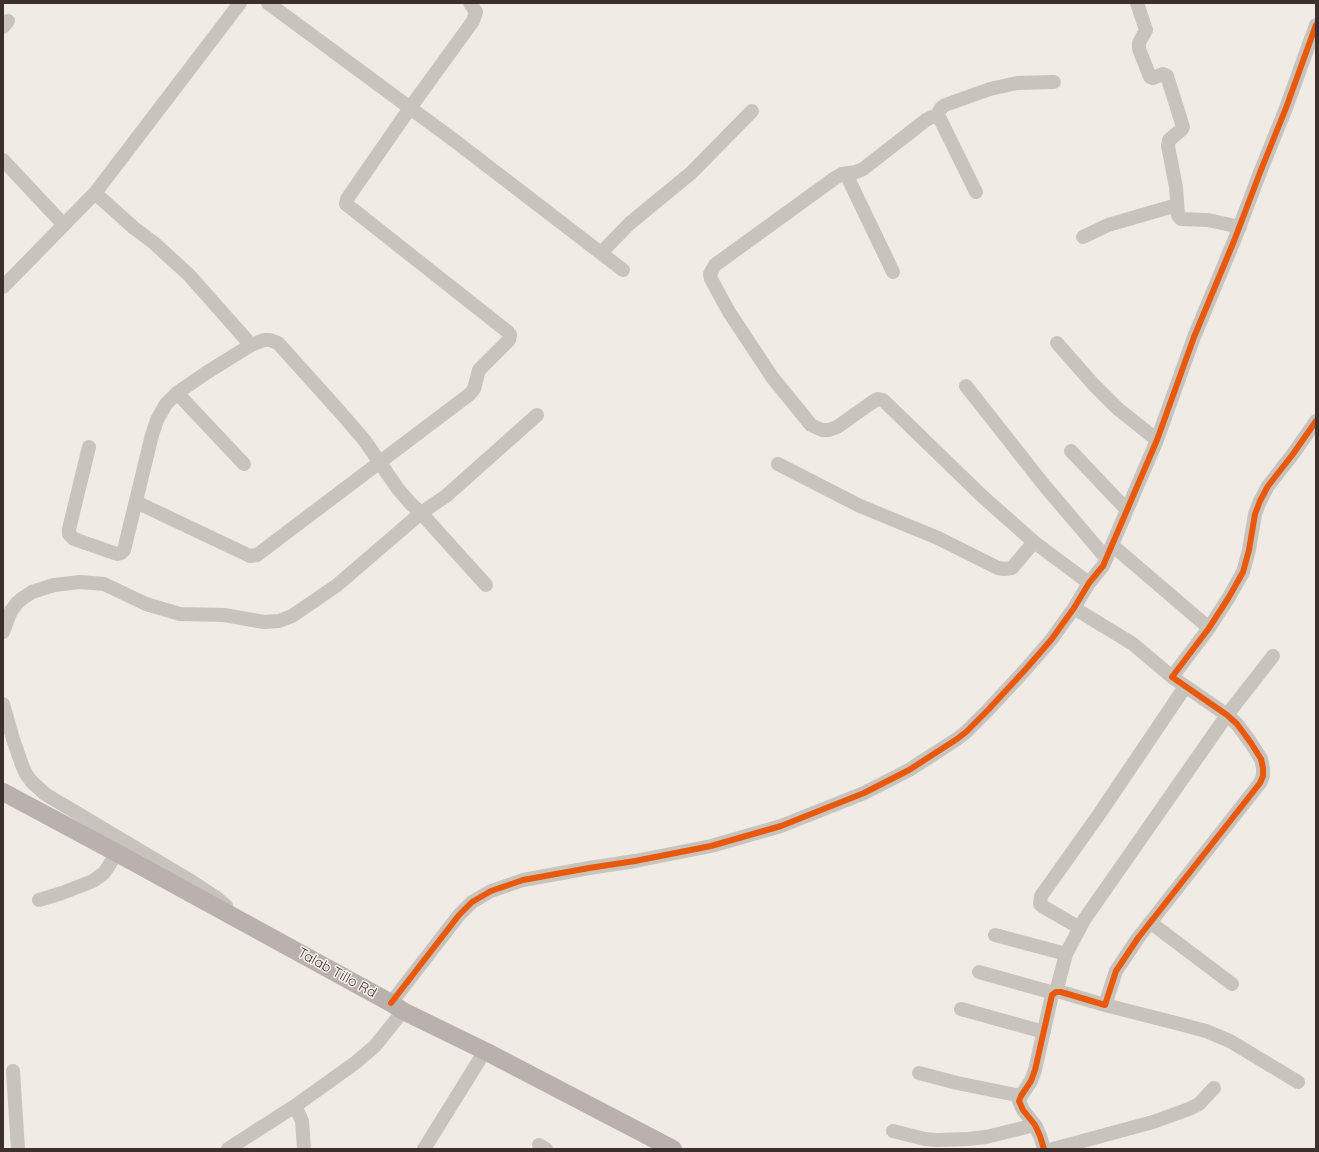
<!DOCTYPE html>
<style>
body{margin:0}
#map{position:relative;width:1319px;height:1152px;overflow:hidden;background:#f0ebe5;font-family:Quicksand,sans-serif}
canvas{display:block}
.frame{position:absolute;inset:0;border:4px solid #3b302b;pointer-events:none}
</style>
<div id="map">
<canvas width="1319" height="1152"></canvas>
<div class="frame"></div>
</div>
<script>
const ctx = document.querySelector('canvas').getContext('2d');
ctx.lineJoin = 'round';
const poly = rows => new Path2D(rows.map(r => 'M' + r).join(''));
function stroke(path, color, width, dash) { ctx.strokeStyle = color; ctx.lineWidth = width; ctx.lineCap = dash ? 'butt' : 'round'; ctx.setLineDash(dash || []); ctx.stroke(path); }
function write(font, color, halo, rows, align = 'center') {
  ctx.font = font + ' Quicksand,sans-serif'; ctx.lineWidth = 3; ctx.setLineDash([]); ctx.textBaseline = 'middle'; ctx.strokeStyle = halo; ctx.fillStyle = color; for (const [text, x, y, turn = 0] of rows) {
    ctx.save(); ctx.translate(x, y); ctx.rotate((+turn || 0) * Math.PI / 180); ctx.textAlign = isNaN(turn) ? turn : align; if (halo) ctx.strokeText(text, 0, 0); ctx.fillText(text, 0, 0); ctx.restore();
  }
}
const minor = poly([
 [268,3,455,141,623,270],
 [1137,3,1146,30,1139,43,1139,49,1150,77,1153,78,1163,74,1167,76,1183,127,1181,130,1169,140,1168,146,1176,187,1178,215,1181,219,1208,220,1240,227],
 [3,27,8,21],
 [936,117,941,108,945,105,990,89,1017,83,1054,82],
 [3,160,64,225],
 [846,174,893,272],
 [976,192,940,119,938,117,932,117,926,120,863,169,856,172,842,174,835,178,715,265,710,274,711,279,729,312,772,377,811,425,822,430,829,430,837,427,874,401,878,399,883,400,982,496,1034,542,1089,583],
 [95,193,134,228,154,243,189,275,251,345],
 [1083,237,1108,225,1177,205],
 [601,253,629,224,691,173,752,111],
 [3,287,95,193,240,3],
 [1057,343,1093,384,1117,408,1157,440],
 [966,386,1044,485,1106,558],
 [177,393,244,464],
 [89,447,69,529,69,534,74,539,117,554,121,553,124,550,152,435,157,420,166,404,177,393,206,373,251,345,264,340,270,340,278,343,341,413,365,441,398,489,411,504,421,513,486,585],
 [1071,451,1126,509],
 [778,464,860,506,938,538,998,568,1004,569,1012,568,1034,542],
 [136,502,250,556,257,555,470,394,474,389,479,370,509,340,510,335,508,332,346,204,347,199,410,108,473,21,476,12,470,3],
 [1112,545,1209,628],
 [1074,608,1133,644,1172,677],
 [3,632,11,611,17,603,23,598,32,592,54,585,80,582,104,584,146,604,180,614,224,615,264,622,279,621,292,616,336,586,421,513,446,496,537,415],
 [3,704,13,739,22,765,26,774,32,782,45,794,191,881,214,896,226,906],
 [39,900,62,893,93,881,104,873,117,853],
 [1151,923,1232,984],
 [1080,928,1042,906,1040,904,1041,896,1100,813,1185,687],
 [995,935,1066,954],
 [979,972,1054,993],
 [1056,992,1066,954,1084,920,1227,715,1273,656],
 [391,1003,459,915,472,902,491,891,523,880,589,868,635,861,711,846,781,826,864,793,909,770,957,739,966,732,988,710,1025,670,1051,640,1074,608,1089,583,1103,566,1157,440,1194,337,1234,241,1261,170,1286,108,1316,25],
 [1105,1005,1176,1023,1206,1031,1230,1041,1298,1082],
 [961,1009,1044,1032],
 [13,1071,18,1149],
 [919,1073,957,1083,1021,1096],
 [295,1106,302,1121,304,1149],
 [893,1131,925,1139,937,1140,968,1139,986,1137,1035,1125],
 [539,1145,546,1149],
 [228,1149,295,1106,355,1063,375,1046,403,1011],
 [424,1149,485,1051],
 [1044,1149,1040,1136,1035,1125,1023,1110,1019,1101,1021,1096,1031,1081,1035,1070,1052,995,1056,992,1061,992,1105,1005,1116,971,1138,938,1260,783,1263,776,1263,768,1261,759,1251,743,1237,724,1227,715,1172,677,1209,628,1229,597,1243,572,1249,550,1255,514,1260,501,1268,486,1293,454,1316,421],
 [1053,1149,1153,1122,1189,1109,1199,1104,1214,1088]
]);
const major = poly([
 [3,792,117,853,391,1003,403,1011,485,1051,673,1149]
]);
const cycleway = poly([
 [391,1003,459,915,472,902,491,891,523,880,589,868,635,861,711,846,781,826,864,793,909,770,957,739,966,732,988,710,1025,670,1051,640,1074,608,1089,583,1103,566,1157,440,1194,337,1234,241,1261,170,1286,108,1316,25],
 [1044,1149,1040,1136,1035,1125,1023,1110,1019,1101,1021,1096,1031,1081,1035,1070,1052,995,1056,992,1061,992,1105,1005,1116,971,1138,938,1260,783,1263,776,1263,768,1261,759,1251,743,1237,724,1227,715,1172,677,1209,628,1229,597,1243,572,1249,550,1255,514,1260,501,1268,486,1293,454,1316,421]
]);
const streetNames = [
 ["Talab Tillo Rd",337,973,29]
];
stroke(minor, '#c9c3be', 14);
stroke(major, '#b8b1ad', 18);
stroke(cycleway, '#e8590c', 6);
write('14px', '#3b302b', '#fbf5ee', streetNames);
</script>
